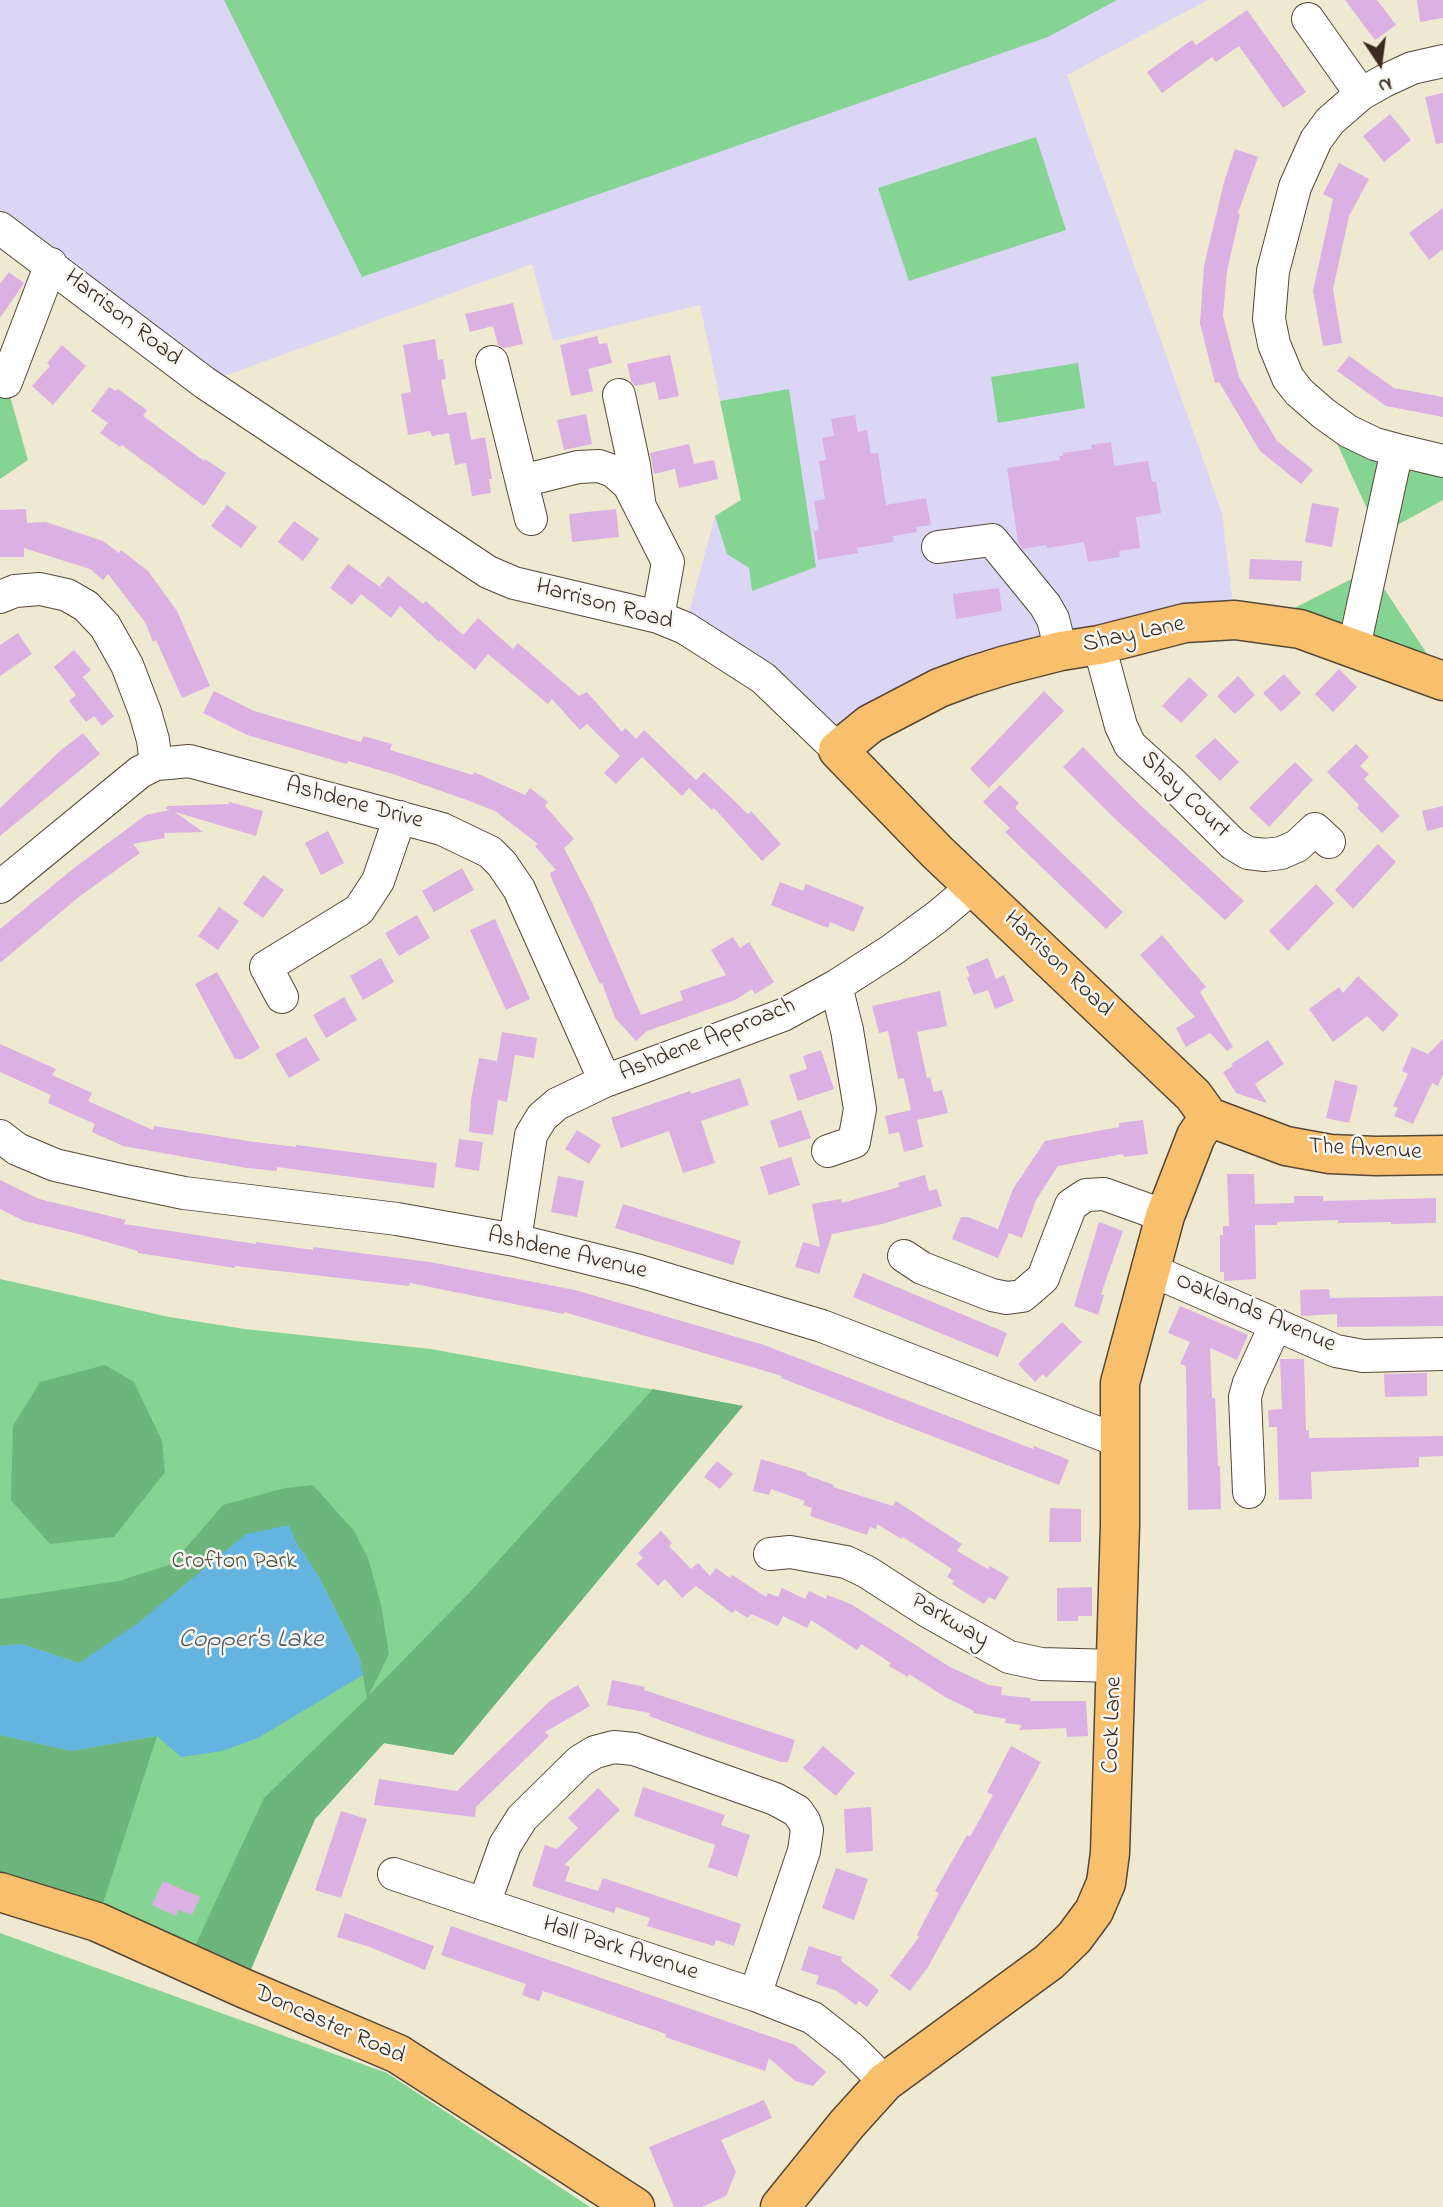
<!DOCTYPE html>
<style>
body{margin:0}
#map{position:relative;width:1443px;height:2207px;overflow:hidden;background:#efe9d2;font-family:"Indie Flower",sans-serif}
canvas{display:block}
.north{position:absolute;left:1345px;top:28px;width:70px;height:70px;-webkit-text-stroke:5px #f6f6f2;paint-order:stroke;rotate:167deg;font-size:19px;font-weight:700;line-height:28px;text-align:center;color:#3b2a1e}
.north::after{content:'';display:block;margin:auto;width:24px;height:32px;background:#3b2a1e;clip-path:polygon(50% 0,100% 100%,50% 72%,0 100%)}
</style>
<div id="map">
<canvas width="1443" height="2207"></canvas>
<div class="north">N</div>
</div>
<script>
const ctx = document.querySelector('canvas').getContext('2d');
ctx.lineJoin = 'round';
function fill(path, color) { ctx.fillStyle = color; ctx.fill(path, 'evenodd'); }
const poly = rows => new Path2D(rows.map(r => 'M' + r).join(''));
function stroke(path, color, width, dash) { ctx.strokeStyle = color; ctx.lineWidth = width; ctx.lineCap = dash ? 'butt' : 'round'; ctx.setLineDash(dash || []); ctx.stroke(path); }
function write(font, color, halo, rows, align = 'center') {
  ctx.font = font + ' "Indie Flower",sans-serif'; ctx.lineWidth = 5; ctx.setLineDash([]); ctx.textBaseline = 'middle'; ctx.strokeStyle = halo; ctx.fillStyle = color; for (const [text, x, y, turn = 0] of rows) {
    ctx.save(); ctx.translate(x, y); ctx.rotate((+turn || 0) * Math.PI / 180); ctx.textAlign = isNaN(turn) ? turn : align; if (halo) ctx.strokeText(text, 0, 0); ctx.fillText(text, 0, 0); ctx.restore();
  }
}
const built = poly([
 [0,0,1208,0,1067,75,1222,513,1235,620,1061,651,838,750,685,628,715,516,741,500,700,305,553,341,532,264,205,383,0,228]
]);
const green = poly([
 [224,0,1117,0,1048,37,362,277],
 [1036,137,1066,230,909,281,878,188],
 [1078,363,1085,408,998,423,991,377],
 [0,380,6,382,28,460,0,479],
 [789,389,816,567,752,591,749,568,727,554,715,516,741,500,720,401],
 [1323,413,1443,461,1443,500,1379,535],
 [1371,569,1443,678,1265,623],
 [0,1279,169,1317,245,1329,431,1349,743,1406,453,1755,384,1743,315,1819,243,1988,0,1892],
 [0,1933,387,2073,590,2207,0,2207]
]);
const forest = poly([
 [105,1365,134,1382,162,1441,165,1472,114,1537,50,1544,11,1500,13,1426,40,1382],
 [653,1389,743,1406,453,1755,384,1743,315,1819,243,1988,187,1963,264,1798,367,1698,360,1659,319,1577,296,1542,289,1525,79,1663,22,1644,0,1646,0,1599,119,1581,172,1564,223,1505,285,1488,313,1485,354,1531,368,1558,381,1605,389,1654,369,1695,471,1591],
 [0,1735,71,1751,157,1736,97,1922,0,1892]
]);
const water = poly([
 [289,1525,296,1542,319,1577,360,1659,363,1675,258,1738,222,1751,181,1757,157,1736,71,1751,0,1735,0,1646,22,1644,79,1663,138,1623,246,1534]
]);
const building = poly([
 [1345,0,1377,0,1396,25,1375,40],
 [1417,0,1443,0,1443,18,1420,22],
 [1247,10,1306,92,1283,108,1239,46,1216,62,1212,57,1162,93,1147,72,1192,40,1196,45],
 [1443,93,1443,143,1436,144,1425,97],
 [1390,114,1411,140,1384,162,1363,136],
 [1235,149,1258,157,1238,213,1240,214,1227,271,1223,316,1239,377,1277,441,1313,470,1301,484,1260,451,1219,382,1215,383,1200,323,1204,266,1224,182],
 [1339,163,1369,179,1349,216,1333,289,1342,343,1323,346,1313,291,1333,199,1323,194],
 [1443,208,1443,249,1429,260,1409,233],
 [9,272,24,283,0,318,0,284],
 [513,303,523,344,504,348,498,345,493,326,470,332,465,314],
 [597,336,599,344,607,343,612,363,588,369,593,391,571,396,560,345],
 [435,339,438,360,443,359,446,379,441,380,448,415,466,412,471,440,485,437,492,479,489,479,491,493,472,496,466,463,455,465,449,433,432,436,430,431,408,435,401,394,411,392,403,345],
 [62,345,86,366,53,405,32,386,50,366,47,363],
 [670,355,679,396,659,400,655,382,635,386,631,381,627,364],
 [1349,356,1394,388,1443,397,1443,417,1386,406,1337,371],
 [109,387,116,391,118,389,147,410,143,416,204,461,205,459,226,473,204,506,122,445,120,447,100,433,108,423,91,411],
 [586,414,592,444,564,450,557,420],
 [855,415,858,432,867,430,871,454,878,453,886,505,926,498,931,525,916,527,917,532,893,536,894,542,857,548,858,553,818,560,814,531,819,530,814,501,825,499,819,461,826,460,822,438,834,436,831,419],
 [1111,442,1114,466,1148,461,1152,482,1156,481,1161,513,1136,517,1140,548,1119,551,1120,557,1088,562,1084,542,1047,548,1046,545,1023,549,1018,542,1007,468,1060,460,1059,456,1063,456,1063,453,1092,449,1091,445],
 [689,444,694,464,714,460,718,479,679,488,675,469,654,474,650,453],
 [1312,503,1339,508,1332,547,1305,542],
 [227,505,257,527,241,548,211,526],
 [26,509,27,523,46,522,103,541,119,553,121,550,148,571,177,611,210,686,182,698,156,640,153,642,145,622,108,574,103,580,90,569,24,548,24,557,0,557,0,510],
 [616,509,619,537,572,542,569,514],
 [294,521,319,539,303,561,278,542],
 [1250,559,1302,561,1301,581,1249,579],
 [348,564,383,589,380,586,388,576,423,604,426,601,463,635,478,618,513,649,518,643,579,696,587,692,622,732,625,728,636,739,644,730,696,780,704,772,748,814,751,811,781,844,762,861,714,808,712,810,689,788,682,796,642,757,616,784,604,773,620,756,587,724,580,730,552,699,548,704,488,654,475,670,440,640,439,642,400,606,391,618,361,594,352,605,330,588],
 [999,588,1002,611,956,619,953,594],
 [18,633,32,654,0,676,0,645],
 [74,650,91,670,83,677,114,716,102,726,94,716,86,722,69,701,76,695,54,667],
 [1339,669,1357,687,1333,712,1315,694],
 [1284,674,1301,693,1281,712,1263,693],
 [1238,676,1255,695,1235,714,1217,696],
 [1189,677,1208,695,1181,723,1162,706],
 [214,691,254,711,361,742,363,736,392,744,390,750,473,775,474,772,525,795,530,788,548,802,545,806,574,839,564,848,592,902,641,1015,683,1000,680,991,726,975,711,950,733,937,740,948,749,942,774,982,755,994,752,989,735,1000,647,1031,636,1041,615,1018,602,983,600,984,553,882,550,873,556,870,535,846,538,844,495,811,464,799,393,774,348,761,347,764,247,735,203,713],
 [1044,691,1064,711,989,788,970,769],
 [83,733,100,754,0,836,0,808,60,751],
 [1215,738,1239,762,1220,781,1195,756],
 [1356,744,1369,757,1360,766,1369,774,1364,779,1400,816,1382,833,1357,808,1359,805,1327,772],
 [1083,747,1137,802,1244,901,1225,920,1112,816,1063,767],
 [1295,762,1313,780,1269,827,1249,808],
 [1000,785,1019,803,1015,808,1123,912,1106,929,1005,832,1010,828,983,802],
 [229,802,263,811,256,836,175,812,203,832,164,833,165,838,133,844,140,853,80,896,0,963,0,929,74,868,146,815,170,810,166,809,167,806,229,804],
 [1443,806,1443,827,1427,831,1422,811],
 [328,831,344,863,321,875,305,843],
 [1378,844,1396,862,1353,909,1335,890],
 [462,868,474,890,434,912,422,891],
 [263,875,284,890,263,918,243,904],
 [780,882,803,891,806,884,864,907,854,932,830,922,828,928,771,905],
 [1316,884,1334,903,1288,951,1269,931],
 [219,907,239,921,218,950,198,936],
 [417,915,430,938,399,956,385,933],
 [495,919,530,999,506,1010,470,930],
 [1162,935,1206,987,1200,992,1233,1047,1227,1051,1210,1033,1186,1047,1176,1028,1195,1017,1140,955],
 [381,958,394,982,363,1000,350,976],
 [988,958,996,979,1004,975,1014,1001,995,1009,988,990,974,995,967,978,970,976,966,967],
 [217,972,260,1048,242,1059,235,1059,195,984],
 [1358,976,1399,1015,1383,1032,1367,1016,1333,1042,1309,1009,1339,987,1343,993],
 [940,991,947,1026,917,1032,927,1078,930,1077,934,1092,942,1090,948,1113,917,1120,923,1147,904,1152,899,1132,889,1134,885,1116,911,1110,904,1078,898,1079,888,1031,879,1033,872,1006],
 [344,997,357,1020,326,1038,313,1015],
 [502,1032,537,1038,534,1058,515,1055,507,1102,498,1100,493,1135,469,1132,471,1100,479,1058,497,1061],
 [306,1037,320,1060,289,1078,275,1054],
 [1443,1039,1443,1074,1438,1086,1432,1083,1413,1124,1394,1116,1398,1108,1393,1106,1408,1074,1402,1071,1412,1047,1428,1054],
 [1268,1040,1284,1064,1255,1084,1267,1103,1236,1093,1223,1072,1233,1066,1231,1064],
 [0,1044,56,1069,52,1075,92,1093,88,1101,153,1130,154,1126,248,1141,296,1147,296,1145,437,1163,434,1188,277,1167,277,1171,247,1168,123,1146,92,1132,95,1124,48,1103,51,1095,0,1072],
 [821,1050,834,1089,798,1101,789,1075,807,1069,803,1056],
 [740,1078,749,1105,701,1121,715,1163,683,1173,669,1131,621,1148,611,1118,690,1091,691,1094],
 [1335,1080,1358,1086,1349,1123,1326,1118],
 [801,1110,811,1138,779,1148,770,1121],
 [1143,1120,1148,1154,1124,1157,1123,1154,1058,1166,1036,1200,1022,1238,1004,1231,1009,1233,998,1258,952,1239,961,1217,968,1217,998,1229,1013,1189,1045,1141,1119,1127,1119,1123],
 [577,1130,601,1145,589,1164,565,1149],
 [459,1139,483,1142,479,1171,455,1167],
 [791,1157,800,1185,769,1195,760,1167],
 [1227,1174,1254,1174,1255,1204,1294,1203,1294,1196,1323,1196,1323,1201,1436,1198,1436,1223,1391,1224,1391,1222,1338,1223,1338,1220,1277,1222,1277,1225,1255,1225,1256,1279,1224,1281,1224,1272,1220,1272,1220,1235,1223,1235,1223,1226,1229,1226],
 [925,1175,929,1191,937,1189,942,1206,882,1224,832,1234,819,1274,795,1267,803,1242,820,1247,812,1204,841,1199,842,1203,899,1187,898,1183],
 [558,1176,584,1181,577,1217,551,1212],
 [0,1180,39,1199,126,1220,124,1224,256,1244,256,1242,313,1250,313,1247,430,1262,575,1290,764,1345,1033,1449,1034,1446,1069,1460,1059,1485,781,1378,782,1376,564,1312,564,1314,410,1283,409,1286,235,1266,235,1268,138,1253,138,1251,75,1233,24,1221,0,1209],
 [623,1204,741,1241,733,1265,615,1228],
 [1099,1222,1123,1231,1101,1294,1104,1295,1098,1315,1074,1306],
 [863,1273,1007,1333,998,1357,853,1297],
 [1329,1289,1330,1298,1443,1296,1443,1326,1337,1327,1337,1314,1301,1316,1300,1290],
 [1180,1306,1248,1335,1237,1360,1210,1348,1212,1398,1215,1398,1218,1466,1220,1466,1221,1509,1188,1510,1186,1366,1180,1364,1190,1342,1168,1333],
 [1062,1322,1082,1342,1046,1378,1043,1374,1035,1382,1018,1364],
 [1280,1359,1304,1359,1306,1430,1309,1430,1309,1438,1443,1436,1443,1456,1419,1457,1419,1467,1311,1472,1312,1499,1279,1500,1277,1427,1269,1427,1268,1410,1282,1409],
 [1427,1373,1427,1396,1385,1397,1384,1374],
 [761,1459,807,1473,806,1475,834,1485,833,1487,893,1506,896,1501,962,1544,957,1551,988,1569,990,1566,1009,1577,995,1600,989,1597,984,1604,952,1584,954,1581,947,1577,952,1569,903,1537,901,1539,877,1524,876,1529,870,1527,867,1535,810,1516,812,1508,803,1505,805,1501,771,1489,769,1495,753,1491],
 [717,1461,733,1474,720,1489,704,1477],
 [1050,1508,1081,1509,1081,1542,1049,1542],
 [661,1531,672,1543,669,1546,691,1569,698,1563,710,1576,716,1568,730,1578,732,1575,766,1597,768,1593,778,1597,782,1588,805,1599,809,1591,826,1599,827,1595,851,1604,950,1667,989,1685,1002,1687,1001,1695,1031,1698,1030,1701,1086,1701,1088,1736,1067,1737,1066,1728,1019,1730,1022,1725,1005,1723,1006,1719,974,1713,974,1711,945,1697,909,1674,908,1677,889,1666,891,1663,861,1644,857,1650,811,1620,807,1628,783,1616,778,1626,751,1614,748,1618,735,1610,732,1613,696,1586,682,1598,665,1579,658,1586,636,1564,643,1558,638,1553],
 [1092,1587,1092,1616,1078,1616,1078,1621,1057,1621,1057,1588],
 [612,1680,645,1687,644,1690,795,1740,788,1762,781,1762,698,1734,649,1716,650,1713,607,1705],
 [578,1685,590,1706,545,1732,549,1736,476,1807,475,1817,374,1805,379,1779,457,1791,550,1701],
 [823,1746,855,1773,836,1796,803,1768],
 [1011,1746,1041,1762,928,1967,910,1991,890,1976,919,1937,917,1935,939,1893,935,1891,967,1835,970,1837,993,1795,987,1792],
 [643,1787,725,1815,721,1825,750,1835,737,1877,708,1867,715,1845,634,1816],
 [598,1788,620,1810,564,1865,570,1867,565,1881,598,1891,603,1878,741,1924,734,1946,716,1940,714,1946,647,1926,650,1918,616,1907,614,1913,532,1886,545,1845,557,1849,578,1828,568,1818],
 [871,1807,873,1851,846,1853,844,1809],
 [341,1811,367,1819,341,1898,315,1890],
 [836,1868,868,1879,854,1920,822,1908],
 [163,1881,200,1897,192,1915,178,1910,176,1916,152,1905],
 [345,1913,434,1946,425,1970,370,1947,337,1937],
 [451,1926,795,2045,826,2072,813,2086,795,2081,769,2058,765,2071,665,2037,666,2034,543,1991,539,2001,522,1995,526,1984,441,1955],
 [809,1946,842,1957,841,1961,879,1990,867,2007,859,2001,856,2005,837,1991,816,1984,819,1976,801,1970],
 [764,2100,772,2118,721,2140,736,2172,726,2196,702,2207,674,2207,649,2147]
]);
const minor = poly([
 [1308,19,1361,94],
 [0,228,205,383,488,572,514,583,658,617,685,628,763,678,838,750],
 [492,362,531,519],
 [6,382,51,264],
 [619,395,634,465,639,501],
 [1397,450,1443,461],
 [522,481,578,467,599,466,613,471,629,485,668,562,658,617],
 [938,547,992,540,1045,605,1053,619,1061,651],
 [0,597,15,591,40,589,67,595,86,606,105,626,127,665,145,712,153,740,156,764],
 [1099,645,1121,726,1130,745,1172,783,1233,844,1248,853,1265,855,1281,853,1297,846,1315,829,1329,842],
 [1354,647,1397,450,1375,444,1348,431,1323,413,1299,392,1288,378,1274,344,1269,319,1273,271,1295,187,1316,140,1330,121,1361,94,1384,81,1412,68,1443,61],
 [0,887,140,772,156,764,169,763,189,761,442,829,490,852,502,864,519,889,605,1081],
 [282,997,266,967,359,910,378,881,400,817],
 [0,1136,17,1149,55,1165,121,1180,184,1193,397,1219,515,1240,636,1270,822,1326,1119,1441],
 [828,1151,854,1142,860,1109,847,1030,836,986],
 [515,1240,531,1135,542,1117,557,1104,605,1081,783,1015,836,986,892,950,937,917,974,886],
 [904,1256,922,1268,992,1295,1007,1298,1022,1296,1043,1278,1071,1205,1086,1195,1104,1194,1165,1216],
 [1151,1270,1336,1351,1363,1356,1443,1354],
 [1249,1492,1245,1397,1249,1383,1276,1324],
 [770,1554,790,1552,846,1562,867,1572,929,1612,1009,1657,1041,1664,1116,1666],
 [394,1874,755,1995,813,2018,851,2048,885,2082],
 [484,1904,505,1845,522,1818,580,1761,595,1752,614,1747,634,1749,775,1799,797,1811,804,1821,807,1830,804,1851,755,1995]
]);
const major = poly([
 [1209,1117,1193,1095,937,852,838,750,870,724,939,688,971,676,1006,665,1061,651,1099,645,1185,623,1235,620,1300,629,1443,681],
 [1209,1117,1286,1146,1330,1154,1376,1156,1443,1155],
 [780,2207,847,2124,885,2082,1049,1962,1074,1938,1094,1911,1106,1883,1110,1853,1120,1525,1120,1383,1165,1216,1196,1136,1209,1117]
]);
const highway = poly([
 [0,1892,97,1922,243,1988,398,2054,635,2207]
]);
const streetNames = [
 ["Harrison Road",122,319,38],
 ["Harrison Road",604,606,15],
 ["Shay Lane",1134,636,-12],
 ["Shay Court",1184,796,44],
 ["Ashdene Drive",354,805,15],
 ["Harrison Road",1057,965,44],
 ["Ashdene Approach",708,1041,-22],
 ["The Avenue",1365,1151,3],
 ["Ashdene Avenue",567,1255,13],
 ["Oaklands Avenue",1255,1314,23],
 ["Parkway",949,1622,30],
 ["Cock Lane",1114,1725,-88],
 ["Hall Park Avenue",620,1950,18],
 ["Doncaster Road",329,2026,24]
];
const parkNames = [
 ["Crofton Park",234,1563]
];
const waterNames = [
 ["Copper's Lake",251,1642]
];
fill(built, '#dcd6f6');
fill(green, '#85d493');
fill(forest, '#6cb67d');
fill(water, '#65b3df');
fill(building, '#dbb0e3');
stroke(minor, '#564739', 34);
stroke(major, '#564739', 41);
stroke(highway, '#564739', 41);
stroke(minor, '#fff', 32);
stroke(major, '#f8bf6c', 38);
stroke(highway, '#f8bf6c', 38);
write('24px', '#3b2a1e', '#f6f6f2', streetNames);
write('24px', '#4e543b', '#f6f6f2', parkNames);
write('italic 26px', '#4a5a62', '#f6f6f2', waterNames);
</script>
